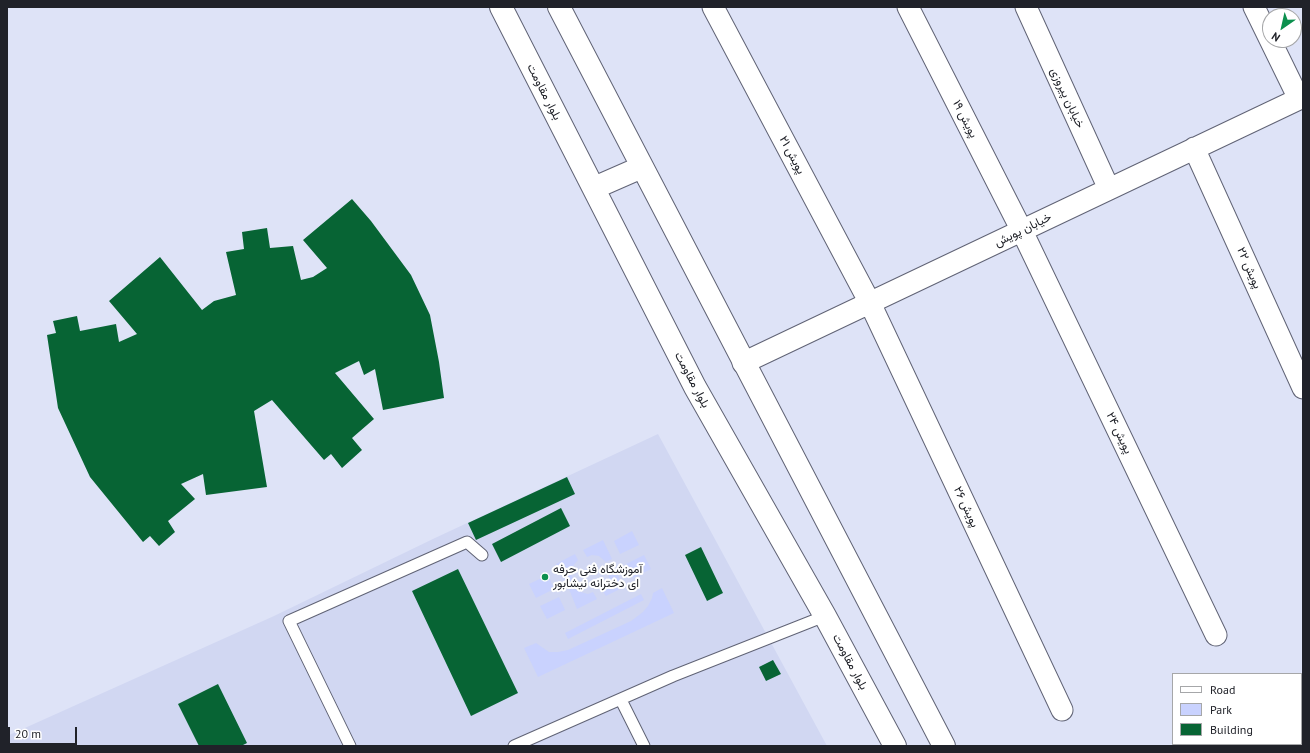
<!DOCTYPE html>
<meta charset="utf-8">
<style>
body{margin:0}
#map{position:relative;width:1310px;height:753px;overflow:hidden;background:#dee3f7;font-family:"PT Sans",sans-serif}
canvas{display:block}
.frame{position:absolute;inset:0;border:8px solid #202229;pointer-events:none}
.legend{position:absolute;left:1172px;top:673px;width:130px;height:72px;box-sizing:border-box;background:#fff;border:1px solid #a6a7a9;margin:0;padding:5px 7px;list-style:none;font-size:12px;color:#202229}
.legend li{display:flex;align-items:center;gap:8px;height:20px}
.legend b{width:20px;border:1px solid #a6a7a9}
.north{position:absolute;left:1262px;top:8px;width:40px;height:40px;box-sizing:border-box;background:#fff;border:1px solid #a6a7a9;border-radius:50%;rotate:214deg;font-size:11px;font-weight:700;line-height:16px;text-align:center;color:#202229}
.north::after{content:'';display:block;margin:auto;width:14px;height:18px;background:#0c904e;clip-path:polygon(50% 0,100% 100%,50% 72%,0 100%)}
.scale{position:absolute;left:8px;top:727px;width:69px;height:18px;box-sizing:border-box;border:2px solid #202229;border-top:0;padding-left:5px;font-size:12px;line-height:14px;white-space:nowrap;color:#202229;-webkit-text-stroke:3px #fff;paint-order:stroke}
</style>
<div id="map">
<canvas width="1310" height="753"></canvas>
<div class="frame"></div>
<ul class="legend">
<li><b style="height:5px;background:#fff"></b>Road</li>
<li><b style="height:11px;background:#c9d2fe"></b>Park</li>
<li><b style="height:11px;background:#076434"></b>Building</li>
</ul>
<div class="north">N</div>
<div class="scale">20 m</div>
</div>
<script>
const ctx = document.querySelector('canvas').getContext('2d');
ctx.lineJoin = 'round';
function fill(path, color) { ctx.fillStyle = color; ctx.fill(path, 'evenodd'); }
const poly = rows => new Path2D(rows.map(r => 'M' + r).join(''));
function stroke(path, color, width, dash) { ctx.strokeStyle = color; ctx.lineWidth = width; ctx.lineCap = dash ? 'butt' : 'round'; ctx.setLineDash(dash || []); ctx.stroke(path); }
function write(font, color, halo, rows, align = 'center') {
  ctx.font = font + ' "PT Sans",Vazirmatn,sans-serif'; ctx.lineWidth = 4; ctx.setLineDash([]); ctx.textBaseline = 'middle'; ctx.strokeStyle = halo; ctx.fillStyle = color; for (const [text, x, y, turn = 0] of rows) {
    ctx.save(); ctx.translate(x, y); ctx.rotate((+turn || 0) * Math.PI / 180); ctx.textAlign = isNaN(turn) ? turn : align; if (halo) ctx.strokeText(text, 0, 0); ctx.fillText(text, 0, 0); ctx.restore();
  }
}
const built = poly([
 [658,434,827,746,7,746,7,736,274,616,435,538]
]);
const green = poly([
 [632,531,639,545,620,554,614,541],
 [603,540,612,559,606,562,599,556,592,555,587,557,583,550],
 [575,554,578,560,572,567,571,574,573,579,566,583,556,564],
 [644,555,651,569,633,578,626,564],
 [614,567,624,587,606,596,602,590,608,583,609,576,607,571],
 [548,575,554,589,536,598,529,584],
 [574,586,581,592,588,594,593,592,597,599,577,609,569,589],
 [662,588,674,613,538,677,524,648,536,643,549,652,558,652,568,650,631,621,643,612,648,606,652,598,653,593],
 [641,594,644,600,568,639,565,633],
 [559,597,565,610,547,619,540,606]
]);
const building = poly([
 [352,199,371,221,411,275,430,315,439,362,444,398,383,410,375,369,364,375,359,361,335,373,374,419,352,438,362,450,342,468,331,454,324,460,272,400,254,411,267,487,206,495,203,474,181,484,195,499,168,521,175,532,159,546,150,536,143,542,90,477,58,408,47,335,56,333,53,321,77,316,80,331,116,324,119,342,137,334,109,301,160,257,202,310,214,301,236,295,226,252,244,249,242,232,267,228,270,248,293,246,301,280,313,277,327,268,303,240],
 [567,477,575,494,476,540,468,523],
 [561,508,570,526,501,562,492,544],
 [701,547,723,593,707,601,685,555],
 [458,569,518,693,471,716,412,591],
 [773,660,781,674,766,681,759,667],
 [218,684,247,743,241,746,199,746,178,704]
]);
const service = poly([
 [621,700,644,746],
 [350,746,289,621,467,542,482,555],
 [514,746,673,676,825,616]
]);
const minor = poly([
 [713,7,870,303,1062,710],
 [908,7,1022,231,1216,635],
 [1026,7,1109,189],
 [1254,7,1299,99],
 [1194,148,1303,388],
 [743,363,1303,97]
]);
const tertiary = poly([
 [501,7,695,387,825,616,895,746],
 [559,7,944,746],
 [594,188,642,167]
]);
const markers = [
 [545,577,4,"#0c904e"]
];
const streetNames = [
 ["بلوار مقاومت",544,92,63],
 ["خیابان پیروزی",1067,98,65],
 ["پویش ۱۹",965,119,63],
 ["پویش ۲۱",792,155,62],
 ["خیابان پویش",1023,230,-26],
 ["پویش ۲۲",1249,268,66],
 ["بلوار مقاومت",692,380,62],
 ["پویش ۲۴",1119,433,64],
 ["پویش ۲۶",966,507,65],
 ["بلوار مقاومت",850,662,62]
];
const poiNames = [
 ["آموزشگاه فنی حرفه",553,570],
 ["ای دخترانه نیشابور",553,584]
];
fill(built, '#d1d7f2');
fill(green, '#c9d2fe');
fill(building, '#076434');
stroke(service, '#606375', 13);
stroke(minor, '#606375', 23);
stroke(tertiary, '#606375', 24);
stroke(service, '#fff', 11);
stroke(minor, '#fff', 21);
stroke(tertiary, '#fff', 22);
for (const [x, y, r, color] of markers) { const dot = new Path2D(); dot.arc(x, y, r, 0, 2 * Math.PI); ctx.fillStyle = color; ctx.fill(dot); stroke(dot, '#fff', 1.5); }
write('12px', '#202229', '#fff', streetNames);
write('12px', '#202229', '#fff', poiNames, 'left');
</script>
